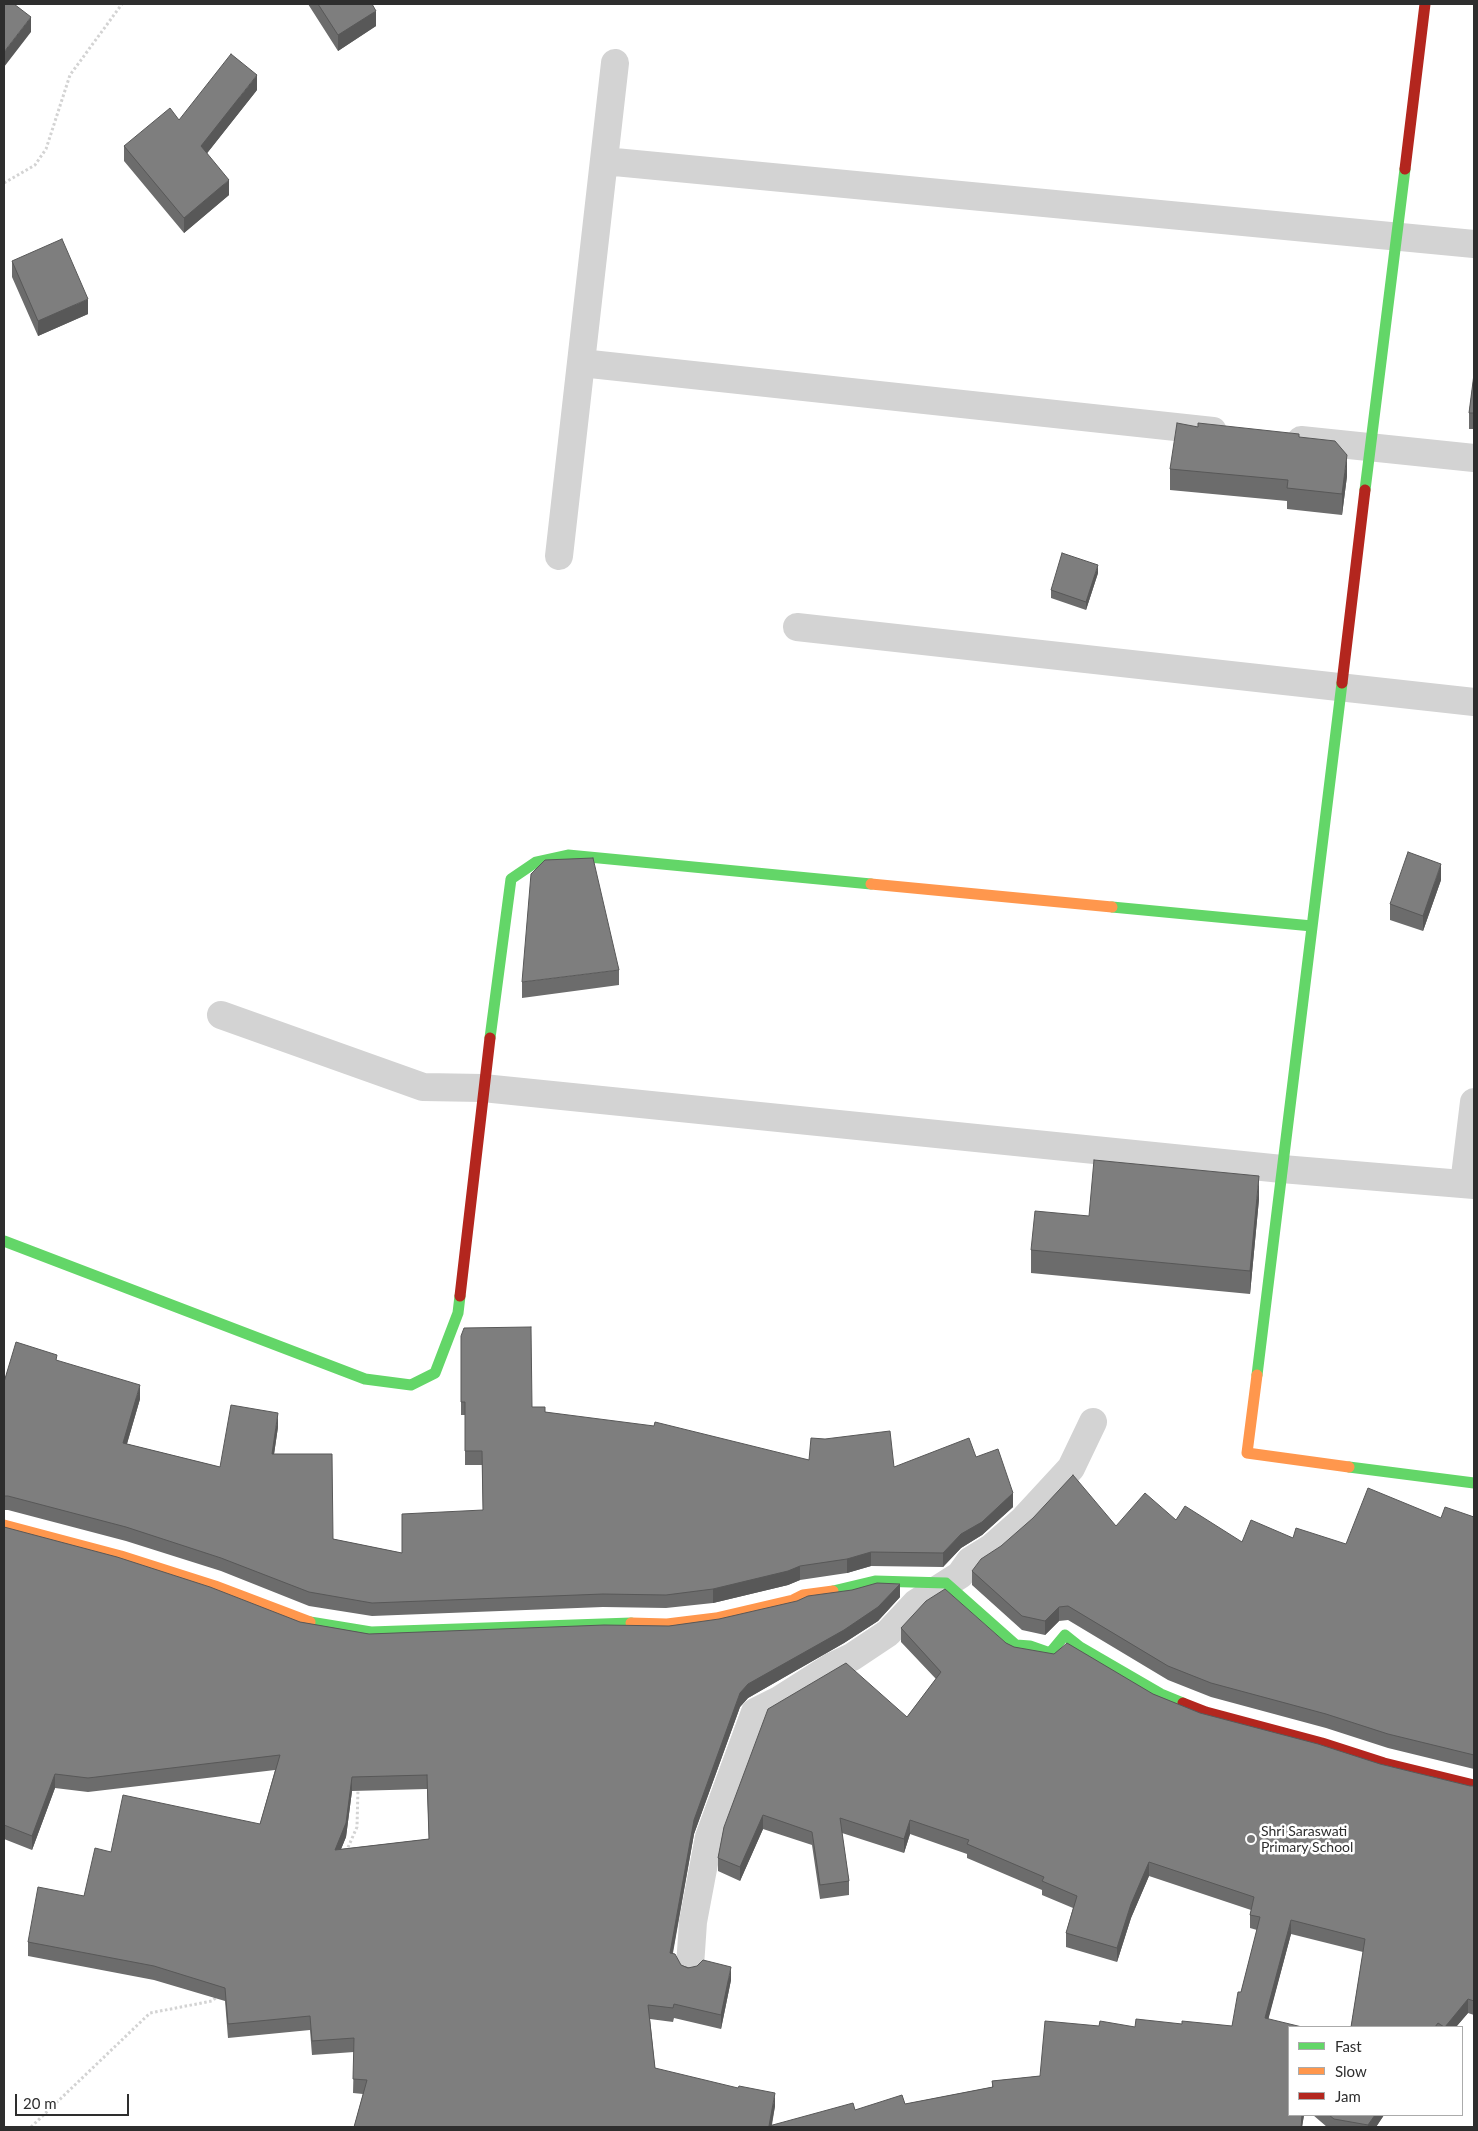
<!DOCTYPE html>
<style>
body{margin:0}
#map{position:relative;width:1478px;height:2131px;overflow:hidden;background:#fff;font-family:Lato,sans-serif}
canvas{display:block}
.frame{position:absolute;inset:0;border:5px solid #2e2e2e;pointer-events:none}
.legend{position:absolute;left:1288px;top:2026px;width:175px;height:90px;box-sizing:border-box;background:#fff;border:1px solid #ababab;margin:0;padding:6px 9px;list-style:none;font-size:15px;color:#2e2e2e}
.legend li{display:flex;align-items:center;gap:10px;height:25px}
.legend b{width:25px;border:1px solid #ababab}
.scale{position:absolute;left:15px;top:2094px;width:114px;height:22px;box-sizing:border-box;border:2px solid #2e2e2e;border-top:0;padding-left:6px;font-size:15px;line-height:18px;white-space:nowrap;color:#2e2e2e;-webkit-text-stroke:4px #fff;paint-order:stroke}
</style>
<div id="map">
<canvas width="1478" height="2131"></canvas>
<div class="frame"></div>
<ul class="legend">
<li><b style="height:6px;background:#63d668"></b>Fast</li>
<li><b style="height:6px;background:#ff974d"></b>Slow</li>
<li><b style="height:6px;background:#b3261e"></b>Jam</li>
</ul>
<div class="scale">20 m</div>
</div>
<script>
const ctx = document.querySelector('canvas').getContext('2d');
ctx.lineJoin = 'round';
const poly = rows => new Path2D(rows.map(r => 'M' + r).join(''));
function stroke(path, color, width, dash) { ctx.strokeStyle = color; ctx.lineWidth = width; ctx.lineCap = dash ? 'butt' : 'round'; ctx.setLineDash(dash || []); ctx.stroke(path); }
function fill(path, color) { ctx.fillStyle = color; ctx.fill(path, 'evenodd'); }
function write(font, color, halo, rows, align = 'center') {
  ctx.font = font + ' Lato,sans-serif'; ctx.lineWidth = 5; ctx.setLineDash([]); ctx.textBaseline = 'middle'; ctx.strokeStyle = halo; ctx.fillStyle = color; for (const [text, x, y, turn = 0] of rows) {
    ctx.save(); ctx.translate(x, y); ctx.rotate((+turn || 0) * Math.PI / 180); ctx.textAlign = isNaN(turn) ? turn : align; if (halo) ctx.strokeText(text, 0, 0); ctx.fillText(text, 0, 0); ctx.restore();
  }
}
const path = poly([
 [4,183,35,165,46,149,70,75,122,4],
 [346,1852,357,1827,358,1788],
 [31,2127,150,2013,212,2001,218,1996]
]);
const street = poly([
 [604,161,1474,244],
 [581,363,1213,431],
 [1301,440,1474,458],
 [559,556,615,63],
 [797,627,1474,702],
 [221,1015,423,1087,483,1088,1282,1169,1474,1185],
 [1464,1184,1474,1102],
 [690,1966,693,1922,709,1837,755,1712,779,1700,831,1667,852,1657,888,1633,916,1603,960,1575,970,1561,991,1548,1023,1520,1071,1468,1093,1422]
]);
const fast = poly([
 [1365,490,1405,169],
 [1112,907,1312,926],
 [490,1038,511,879,536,862,568,855,871,884],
 [4,1241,365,1379,411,1385,435,1373,458,1313,460,1296],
 [1257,1375,1342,683],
 [1349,1467,1474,1483],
 [833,1591,875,1581,946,1583,1016,1645,1030,1646,1050,1653,1065,1635,1080,1647,1161,1694,1183,1703],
 [310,1622,371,1632,631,1623]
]);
const slow = poly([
 [871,884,1112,907],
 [1257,1375,1247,1453,1349,1467],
 [4,1525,121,1556,215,1586,310,1622],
 [631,1623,667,1624,716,1618,793,1600,803,1595,833,1591]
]);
const jam = poly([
 [1405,169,1425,4],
 [1342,683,1365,490],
 [460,1296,490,1038],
 [1183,1703,1206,1712,1322,1743,1384,1763,1474,1785]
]);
const wall = poly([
 [308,4,372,4,376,26,338,51],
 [257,90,207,153,229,195,184,233,124,161,124,146,179,120],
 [12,261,88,314,38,336,12,277],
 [1474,374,1474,429,1469,429,1469,413],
 [1198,427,1299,437,1347,476,1342,515,1287,509,1287,501,1170,490,1170,469],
 [1098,573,1086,610,1051,598,1051,590],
 [1441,880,1423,931,1390,920,1390,904],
 [619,970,619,985,522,998,522,982],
 [1259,1199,1250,1294,1031,1273,1031,1250,1089,1216],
 [461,1336,532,1407,545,1412,809,1460,894,1467,976,1457,1013,1507,982,1535,961,1548,943,1567,871,1566,847,1573,800,1580,788,1585,713,1603,666,1608,603,1607,372,1616,309,1606,221,1571,126,1541,8,1510,4,1510,4,1382,57,1361,140,1399,127,1444,220,1467,278,1427,274,1454,333,1539,402,1553,483,1510,482,1465,465,1465,465,1415,461,1415],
 [1474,1517,1474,1769,1388,1748,1326,1728,1211,1697,1168,1680,1068,1620,1059,1621,1045,1635,1022,1630,972,1585,972,1571,1116,1526,1176,1520,1242,1542,1293,1538,1346,1544,1441,1518],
 [4,1527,300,1622,369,1634,669,1626,900,1597,878,1621,844,1643,748,1698,740,1707,694,1834,673,1953,681,1965,731,1980,721,2029,674,2018,673,2022,650,2019,655,2068,775,2106,772,2125,855,2110,905,2104,992,2087,992,2081,1040,2076,1099,2026,1135,2027,1182,2024,1232,2026,1241,1992,1257,1930,1250,1928,1250,1915,1251,1910,1149,1876,1131,1918,1117,1962,1066,1947,1066,1933,1073,1908,1042,1895,1042,1890,967,1858,967,1854,910,1834,904,1853,842,1833,849,1881,849,1895,820,1899,812,1845,763,1829,740,1881,718,1871,718,1858,724,1827,907,1717,936,1679,901,1642,901,1628,1006,1643,1014,1647,1153,1694,1200,1713,1380,1764,1470,1786,1474,1786,1474,2015,1468,2013,1456,2027,1351,2027,1363,1952,1291,1934,1268,2019,1304,2115,1302,2127,354,2127,363,2094,353,2093,354,2052,312,2055,310,2030,228,2038,225,2001,154,1980,28,1956,28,1942,84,1896,111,1852,260,1824,275,1770,88,1792,55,1788,32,1850,4,1839],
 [427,1789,429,1839,341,1849,346,1837,352,1791],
 [1313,2115,1384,2115,1376,2127,1327,2127]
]);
const shadedWall = poly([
 [376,11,376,26,338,51,338,35],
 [31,17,31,32,4,67,4,52],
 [257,75,257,90,201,161,201,146],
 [229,180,229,195,184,233,184,218],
 [88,299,88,314,38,336,38,321],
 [1347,455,1347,476,1342,515,1342,494],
 [1098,565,1098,573,1086,610,1086,602],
 [1441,864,1441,880,1423,931,1423,916],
 [1259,1176,1259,1199,1250,1294,1250,1271],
 [140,1385,140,1399,123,1457,123,1443],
 [278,1413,278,1427,272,1468,272,1454],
 [1013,1493,1013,1507,982,1535,961,1548,943,1567,943,1553,961,1534],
 [871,1552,871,1566,847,1573,847,1559],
 [800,1566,800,1580,788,1585,713,1603,713,1589],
 [900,1584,900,1597,878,1621,844,1643,748,1698,740,1707,694,1834,670,1967,670,1953,694,1820,740,1693,748,1684],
 [1059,1607,1059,1621,1045,1635,1045,1621],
 [55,1774,55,1788,32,1850,32,1836],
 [352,1777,352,1791,346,1837,335,1864,335,1850],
 [763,1815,763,1829,740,1881,740,1867],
 [910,1820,910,1834,904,1853,904,1839],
 [1149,1862,1149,1876,1131,1918,1117,1962,1117,1948,1131,1904],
 [1291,1920,1291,1934,1265,2032,1265,2018],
 [731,1967,731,1980,721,2029,721,2015],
 [1468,1999,1468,2013,1456,2027,1445,2027],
 [775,2093,775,2106,771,2127,769,2127],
 [1302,2115,1304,2115,1302,2127,1301,2127],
 [1375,2115,1384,2115,1376,2127,1368,2127,1368,2125]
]);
const building = poly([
 [4,4,14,4,31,17,4,52,4,4],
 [318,4,372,4,376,11,338,35,318,4],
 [231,54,257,75,201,146,229,180,184,218,124,146,170,108,179,120,231,54],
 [62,239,88,299,38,321,12,261,62,239],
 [1474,374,1474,413,1469,413,1474,374],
 [1177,423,1198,427,1198,423,1299,434,1299,437,1335,441,1347,455,1342,494,1287,488,1288,480,1170,469,1177,423],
 [1062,553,1098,565,1086,602,1051,590,1062,553],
 [1408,852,1441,864,1423,916,1390,904,1408,852],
 [593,858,619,970,522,982,531,874,545,860,593,858],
 [1094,1160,1259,1176,1250,1271,1031,1250,1035,1211,1089,1216,1094,1160],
 [531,1327,532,1407,545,1407,545,1412,654,1426,655,1422,809,1460,811,1438,825,1439,890,1431,894,1467,969,1438,976,1457,998,1449,1013,1493,982,1522,961,1534,943,1553,871,1552,847,1559,800,1566,788,1571,713,1589,666,1595,603,1594,372,1603,309,1592,221,1558,126,1527,8,1496,4,1496,4,1382,16,1342,57,1355,56,1360,140,1385,123,1443,220,1467,231,1405,278,1413,272,1454,332,1454,333,1539,402,1553,402,1514,483,1510,482,1451,465,1451,465,1402,461,1402,461,1336,464,1328,531,1327],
 [1073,1475,1116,1526,1145,1493,1176,1520,1185,1506,1242,1542,1251,1520,1293,1538,1296,1528,1346,1544,1368,1488,1441,1518,1445,1507,1474,1517,1474,1755,1388,1734,1326,1714,1211,1683,1168,1666,1068,1606,1059,1607,1045,1621,1022,1616,972,1571,981,1559,1001,1546,1033,1518,1073,1475],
 [4,1527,117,1557,210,1587,300,1622,369,1634,604,1625,669,1626,719,1619,797,1601,808,1596,852,1590,877,1583,900,1584,878,1607,844,1630,748,1684,740,1693,694,1820,670,1953,675,1954,681,1965,688,1968,697,1966,703,1960,731,1967,721,2015,674,2004,673,2008,648,2005,655,2068,738,2088,739,2086,775,2093,769,2126,853,2103,855,2110,902,2095,905,2104,993,2087,992,2081,1040,2076,1045,2021,1099,2026,1100,2021,1135,2027,1136,2019,1182,2024,1182,2021,1232,2026,1238,1992,1241,1992,1260,1917,1250,1915,1254,1897,1149,1862,1131,1904,1117,1948,1066,1933,1077,1896,1042,1881,1044,1877,967,1844,969,1840,910,1820,904,1839,840,1818,849,1881,820,1885,812,1832,763,1815,740,1867,718,1858,724,1827,768,1709,846,1663,907,1717,941,1672,901,1628,926,1601,945,1589,1006,1643,1014,1647,1054,1654,1067,1643,1153,1694,1200,1713,1318,1744,1380,1764,1470,1786,1474,1786,1474,2001,1468,1999,1445,2027,1444,2027,1438,2023,1435,2027,1351,2027,1365,1939,1291,1920,1265,2018,1302,2027,1289,2027,1289,2115,1302,2115,1301,2127,354,2127,367,2080,353,2079,354,2038,312,2041,310,2016,228,2024,225,1988,154,1966,28,1942,38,1887,84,1896,95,1848,111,1852,123,1795,260,1824,280,1755,88,1778,55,1774,32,1836,4,1825,4,1527],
 [427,1775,429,1839,335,1850,346,1823,352,1777,427,1775],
 [1329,2115,1375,2115,1368,2125,1334,2119,1329,2115]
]);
const markers = [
 [1251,1839,5,"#777"]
];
const poiNames = [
 ["Shri Saraswati",1261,1831],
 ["Primary School",1261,1847]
];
stroke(path, '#d3d3d3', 3, [2.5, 2.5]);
stroke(street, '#d3d3d3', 28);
stroke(fast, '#63d668', 11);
stroke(slow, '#ff974d', 11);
stroke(jam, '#b3261e', 11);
fill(wall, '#6c6c6c');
fill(shadedWall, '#585858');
fill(building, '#7e7e7e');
stroke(building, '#585858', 1);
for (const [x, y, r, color] of markers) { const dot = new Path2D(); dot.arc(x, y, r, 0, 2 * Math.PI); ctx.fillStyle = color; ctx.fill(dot); stroke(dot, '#fff', 2); }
write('14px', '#2e2e2e', '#fff', poiNames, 'left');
</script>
